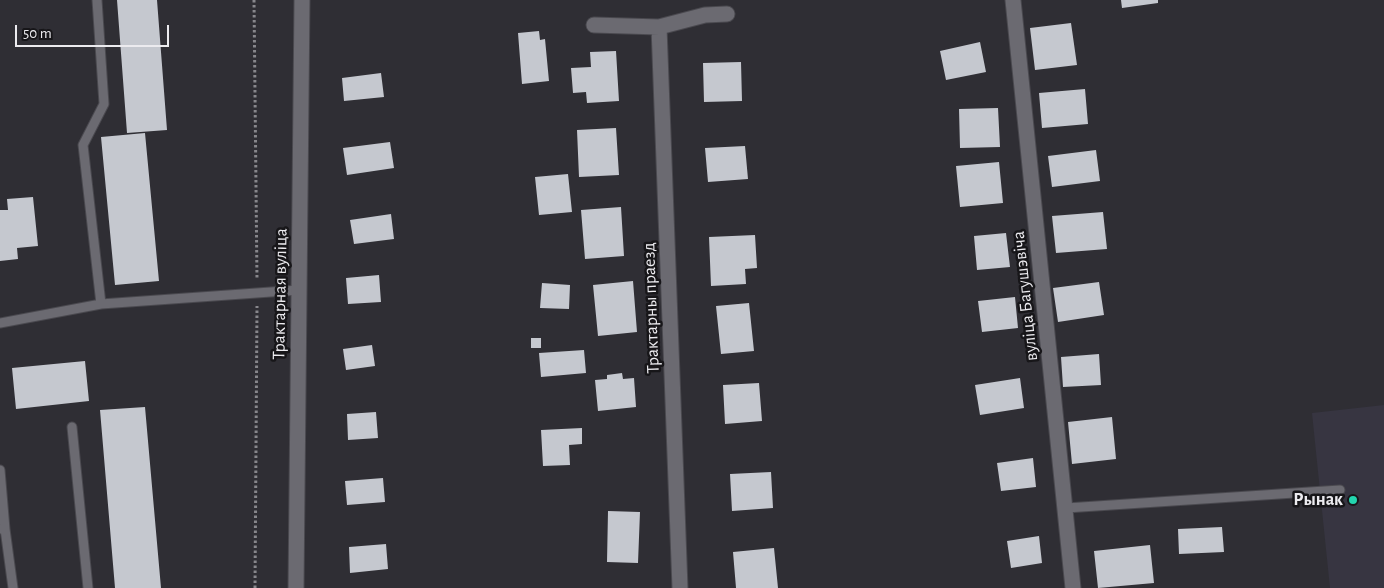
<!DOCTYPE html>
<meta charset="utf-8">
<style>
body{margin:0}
#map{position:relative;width:1384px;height:588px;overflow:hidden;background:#2f2e34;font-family:"Alegreya Sans",sans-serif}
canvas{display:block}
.scale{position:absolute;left:15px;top:25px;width:154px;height:22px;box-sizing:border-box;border:2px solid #ecebef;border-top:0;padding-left:6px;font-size:15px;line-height:18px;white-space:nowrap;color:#ecebef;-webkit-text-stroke:4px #171619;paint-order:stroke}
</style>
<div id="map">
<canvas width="1384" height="588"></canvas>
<div class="scale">50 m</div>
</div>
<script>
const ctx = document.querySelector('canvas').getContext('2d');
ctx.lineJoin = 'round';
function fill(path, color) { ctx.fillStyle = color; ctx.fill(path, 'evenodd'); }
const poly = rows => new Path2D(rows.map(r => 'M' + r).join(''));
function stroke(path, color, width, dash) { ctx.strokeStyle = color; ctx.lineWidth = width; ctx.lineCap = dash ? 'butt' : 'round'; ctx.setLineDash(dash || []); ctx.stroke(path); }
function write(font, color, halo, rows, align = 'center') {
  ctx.font = font + ' "Alegreya Sans",sans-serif'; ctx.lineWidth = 5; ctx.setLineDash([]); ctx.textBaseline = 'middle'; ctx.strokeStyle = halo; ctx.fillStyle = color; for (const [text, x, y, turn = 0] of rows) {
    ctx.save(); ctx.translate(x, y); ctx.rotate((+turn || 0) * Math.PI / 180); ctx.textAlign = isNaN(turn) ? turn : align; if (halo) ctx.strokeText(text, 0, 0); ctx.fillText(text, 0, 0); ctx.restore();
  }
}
const built = poly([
 [1384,405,1384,588,1330,588,1312,413]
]);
const building = poly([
 [117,0,157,0,167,130,127,133],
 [1121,0,1158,0,1158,3,1122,8],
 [1071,23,1077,65,1035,70,1030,28],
 [539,31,540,40,545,39,549,81,522,84,518,33],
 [980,42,986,72,946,80,940,51],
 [616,51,619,101,587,103,586,92,573,93,571,68,591,67,590,52],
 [741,62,742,101,704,102,703,63],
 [381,73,384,97,344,101,342,78],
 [1085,89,1088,124,1042,128,1039,93],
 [998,108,1000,147,960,148,959,109],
 [616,128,619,175,579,177,577,130],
 [145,133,159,281,115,285,101,137],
 [390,142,394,168,347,175,343,148],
 [745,146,748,179,708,182,705,148],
 [1096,150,1100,181,1052,187,1048,156],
 [999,162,1003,203,960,207,956,166],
 [568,174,572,212,539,215,535,177],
 [33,197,38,246,17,248,18,259,0,261,0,210,8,210,7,199],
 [621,207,624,256,585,259,581,210],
 [1103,212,1107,249,1056,253,1052,216],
 [391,214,394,239,354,244,350,220],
 [1006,233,1010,267,977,270,974,236],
 [755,235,757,268,745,269,746,284,711,286,709,237],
 [379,275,381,302,348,304,346,278],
 [633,281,637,332,598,336,593,285],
 [1099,282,1104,315,1058,322,1053,288],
 [542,283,570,285,569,309,540,308],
 [1015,297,1018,328,982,332,978,301],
 [749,303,754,351,721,354,716,306],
 [531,338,541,338,541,348,531,348],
 [372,345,375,366,346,370,343,349],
 [584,350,586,373,541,377,539,353],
 [1099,354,1101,385,1063,387,1061,357],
 [85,361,89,401,16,409,12,368],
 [622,373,623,379,634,378,636,407,598,411,595,380,607,379,607,375],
 [1020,378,1024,408,980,415,975,385],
 [759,383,762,421,725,424,723,385],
 [145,407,161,588,115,588,100,410],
 [376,412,378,438,348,440,347,414],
 [1112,417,1116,459,1072,464,1068,422],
 [582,428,582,444,569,445,570,465,543,466,541,430],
 [1033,458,1036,487,1001,491,997,463],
 [771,472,773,508,732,511,730,474],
 [383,478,385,502,347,505,345,481],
 [608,511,640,512,638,563,607,562],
 [1222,527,1224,552,1179,554,1178,529],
 [1039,536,1042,563,1011,568,1007,541],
 [386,544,388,569,350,573,349,547],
 [1150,545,1154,583,1098,588,1094,551],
 [774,548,778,588,736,588,733,552]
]);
const path = poly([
 [254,0,257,280],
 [255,588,257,306]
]);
const lane = poly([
 [97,0,104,104,83,145,101,304],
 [0,323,101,304,299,290],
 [72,427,88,588],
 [0,470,5,529,0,529],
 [1066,508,1340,490],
 [5,529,13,588]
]);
const street = poly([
 [1013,0,1073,588],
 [594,25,659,27,705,15,727,14],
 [659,27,680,588]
]);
const secondary = poly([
 [296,588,302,0]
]);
const markers = [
 [1353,500,5,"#23d5af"]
];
const streetNames = [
 ["Трактарная вуліца",280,294,-89],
 ["вуліца Багушэвіча",1025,296,-96],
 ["Трактарны праезд",651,308,-92]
];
const poiNames = [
 ["Рынак",1343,500]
];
fill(built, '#373541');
fill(building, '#c5c8cf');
stroke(lane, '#4a494f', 11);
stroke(street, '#4a494f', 17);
stroke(secondary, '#4a494f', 17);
stroke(path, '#88878c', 3, [2.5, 2.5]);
stroke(lane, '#6b6a71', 9);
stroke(street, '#6b6a71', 15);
stroke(secondary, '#6b6a71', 15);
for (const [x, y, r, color] of markers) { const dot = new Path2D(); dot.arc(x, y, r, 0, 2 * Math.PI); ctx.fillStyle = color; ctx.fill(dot); stroke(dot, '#171619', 2); }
write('18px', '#ecebef', '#171619', streetNames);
write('bold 18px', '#ecebef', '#171619', poiNames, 'right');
</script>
